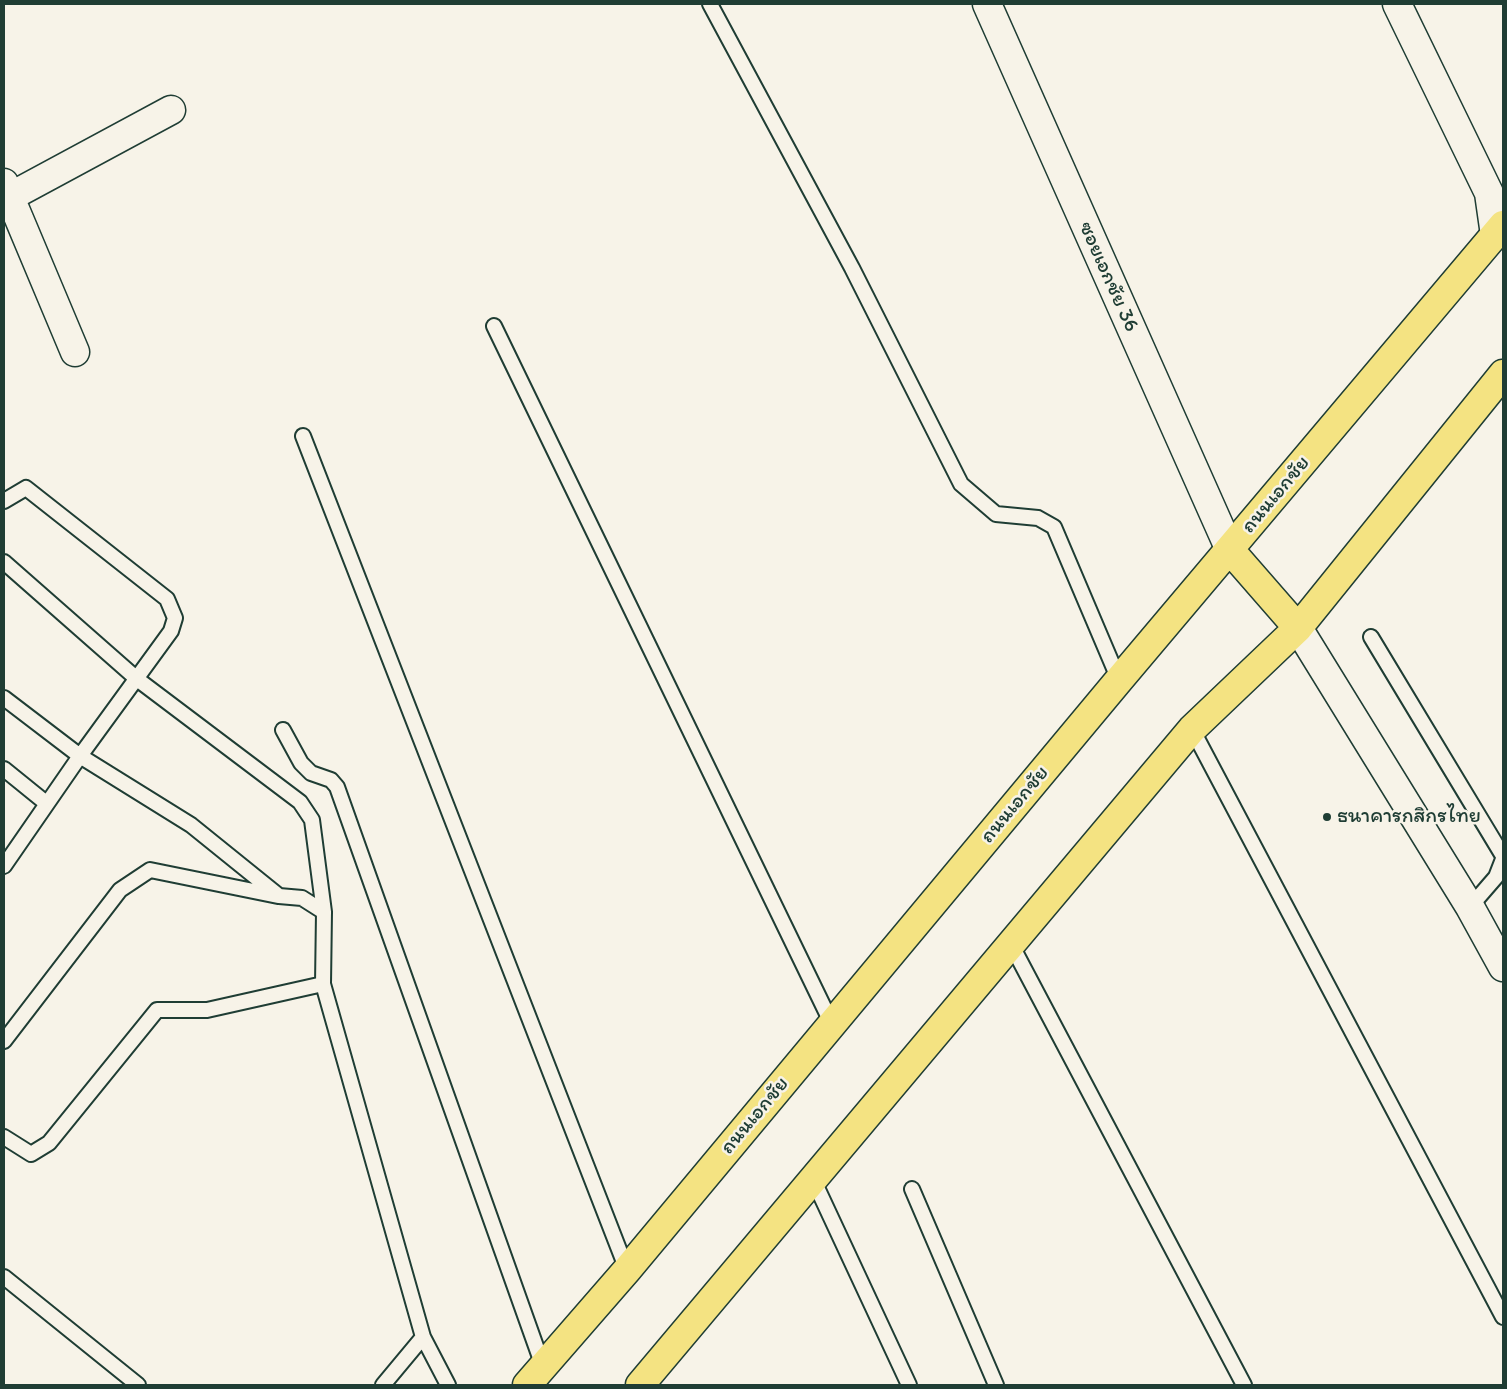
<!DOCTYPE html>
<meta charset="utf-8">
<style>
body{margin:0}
#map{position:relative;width:1507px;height:1389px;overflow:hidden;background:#f7f3e8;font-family:Itim,sans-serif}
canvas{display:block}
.frame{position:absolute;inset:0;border:5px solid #1f3d34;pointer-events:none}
</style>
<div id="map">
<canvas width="1507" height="1389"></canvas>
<div class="frame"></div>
</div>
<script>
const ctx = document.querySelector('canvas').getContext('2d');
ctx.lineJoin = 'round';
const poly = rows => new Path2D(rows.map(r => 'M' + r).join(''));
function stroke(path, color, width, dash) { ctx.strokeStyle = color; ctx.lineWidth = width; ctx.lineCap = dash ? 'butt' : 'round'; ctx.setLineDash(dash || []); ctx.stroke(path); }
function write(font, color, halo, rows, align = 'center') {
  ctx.font = font + ' Itim,"Playpen Sans Thai",sans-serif'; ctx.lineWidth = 5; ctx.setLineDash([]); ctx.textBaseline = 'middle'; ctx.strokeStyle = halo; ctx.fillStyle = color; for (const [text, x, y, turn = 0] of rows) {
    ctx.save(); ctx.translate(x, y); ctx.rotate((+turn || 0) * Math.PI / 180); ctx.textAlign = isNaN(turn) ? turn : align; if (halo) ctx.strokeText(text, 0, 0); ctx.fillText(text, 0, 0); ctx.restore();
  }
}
const lane = poly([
 [710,4,852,268,961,484,996,514,1038,518,1054,527,1119,680],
 [494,326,832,1024],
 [303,436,627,1270],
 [4,501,26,488,167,599,175,618,171,631,80,756,4,698],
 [4,562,137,679,300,802,312,820,324,912],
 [1371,637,1503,856],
 [1192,729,1503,1317],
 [283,730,301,763,311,773,331,780,337,787,543,1366],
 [4,769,46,803],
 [4,866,80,756,191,825,279,896,302,898,324,912,323,984,423,1337,448,1385],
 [1470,907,1496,877,1503,859],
 [1011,944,1244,1385],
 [4,1041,120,890,150,870,278,896],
 [4,1137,31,1154,49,1143,157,1010,207,1010,323,984],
 [813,1179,909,1385],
 [912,1189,996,1385],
 [4,1277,138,1385],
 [383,1385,423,1337]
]);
const street = poly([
 [987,4,1230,550],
 [1397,4,1489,193,1495,235],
 [4,183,75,352],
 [4,200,171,110],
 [1298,628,1470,907,1503,967]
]);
const primary = poly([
 [1230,550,1298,628],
 [527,1385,627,1270,1119,680,1503,225],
 [640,1385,1192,729,1298,628,1503,374]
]);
const markers = [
 [1327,817,5,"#1f3d34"]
];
const streetNames = [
 ["ซอยเอกชัย 36",1108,277,66],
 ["ถนนเอกชัย",1276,495,-50],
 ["ถนนเอกชัย",1015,805,-50],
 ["ถนนเอกชัย",755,1116,-50]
];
const poiNames = [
 ["ธนาคารกสิกรไทย",1337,817]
];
stroke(lane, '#1f3d34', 18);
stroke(street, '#1f3d34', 31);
stroke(primary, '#1f3d34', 31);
stroke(lane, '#f7f3e8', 14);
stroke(street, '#f7f3e8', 28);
stroke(primary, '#f4e382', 28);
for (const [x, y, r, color] of markers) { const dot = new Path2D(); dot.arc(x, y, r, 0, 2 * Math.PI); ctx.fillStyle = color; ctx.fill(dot); stroke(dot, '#f7f3e8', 2); }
write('21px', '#1f3d34', '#f7f3e8', streetNames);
write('21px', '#1f3d34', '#f7f3e8', poiNames, 'left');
</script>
